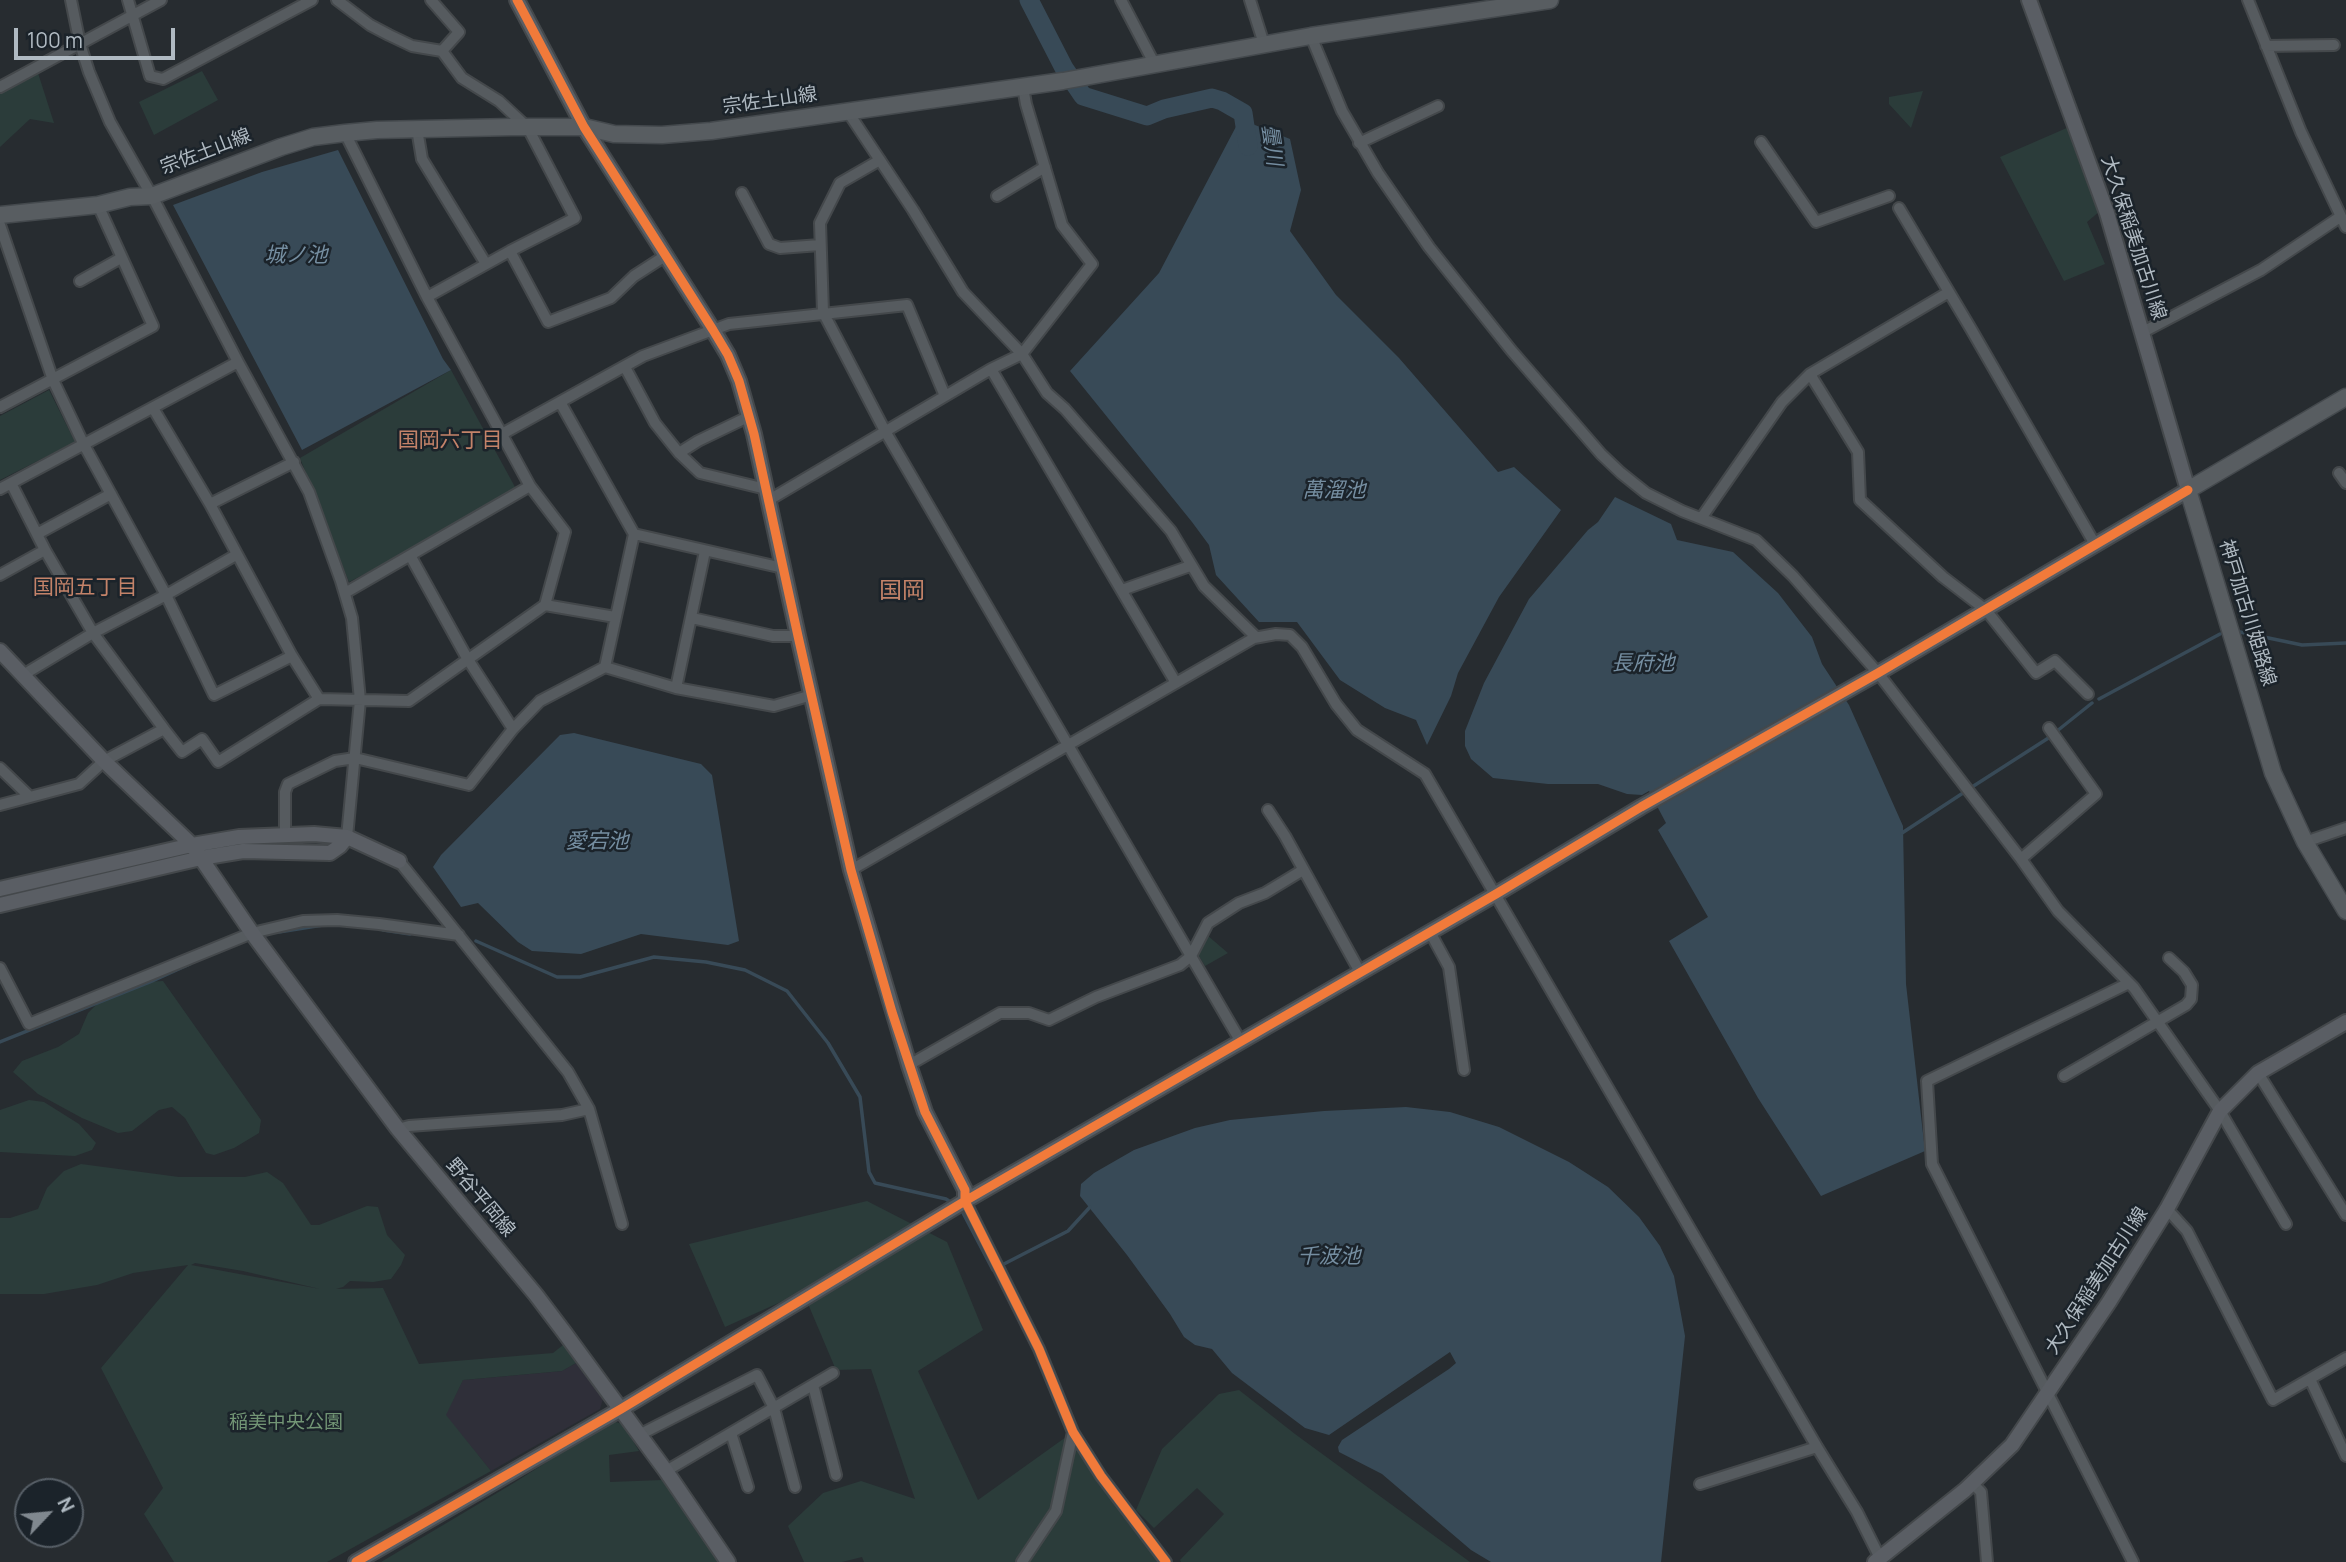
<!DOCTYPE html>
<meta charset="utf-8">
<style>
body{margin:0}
#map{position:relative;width:2346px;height:1562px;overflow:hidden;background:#272c30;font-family:Manrope,sans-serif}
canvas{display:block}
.north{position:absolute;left:14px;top:1478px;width:70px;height:70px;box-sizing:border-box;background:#1b232a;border:2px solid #575f67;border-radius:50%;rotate:64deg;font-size:19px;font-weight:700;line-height:28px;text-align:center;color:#b0bac2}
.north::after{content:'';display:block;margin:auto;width:24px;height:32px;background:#80888f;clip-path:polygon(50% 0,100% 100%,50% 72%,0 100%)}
.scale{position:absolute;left:14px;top:28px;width:161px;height:32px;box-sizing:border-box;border:4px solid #b0bac2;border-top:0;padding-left:9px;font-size:21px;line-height:24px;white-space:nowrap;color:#b0bac2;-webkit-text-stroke:5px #1b232a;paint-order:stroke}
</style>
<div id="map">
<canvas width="2346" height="1562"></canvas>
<div class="north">N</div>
<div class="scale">100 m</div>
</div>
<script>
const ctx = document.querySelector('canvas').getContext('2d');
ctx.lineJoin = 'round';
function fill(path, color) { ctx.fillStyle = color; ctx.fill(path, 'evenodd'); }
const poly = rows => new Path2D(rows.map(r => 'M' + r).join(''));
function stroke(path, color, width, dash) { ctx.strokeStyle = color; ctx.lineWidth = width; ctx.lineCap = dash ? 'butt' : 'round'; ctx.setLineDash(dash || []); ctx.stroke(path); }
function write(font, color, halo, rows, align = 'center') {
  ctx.font = font + ' Manrope,"Noto Sans JP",sans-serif'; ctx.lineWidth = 5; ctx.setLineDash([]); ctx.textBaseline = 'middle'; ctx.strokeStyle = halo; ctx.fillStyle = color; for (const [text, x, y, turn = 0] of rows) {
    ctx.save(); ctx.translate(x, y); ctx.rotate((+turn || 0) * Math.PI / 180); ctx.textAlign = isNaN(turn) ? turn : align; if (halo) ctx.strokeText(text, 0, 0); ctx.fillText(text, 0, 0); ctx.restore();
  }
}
const medical = poly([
 [576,1363,603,1399,600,1409,491,1471,445,1415,463,1380,562,1371]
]);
const green = poly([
 [202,71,218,100,154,135,139,102],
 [38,73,54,123,30,119,0,147,0,94],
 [1923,91,1911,128,1889,104,1889,97],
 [2069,127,2100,211,2087,222,2105,264,2064,281,2000,157],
 [451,370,515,487,509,499,349,582,300,458],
 [49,390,75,442,0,480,0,416],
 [1207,935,1228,953,1205,966,1197,953],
 [163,981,261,1120,259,1133,234,1148,214,1155,206,1153,185,1118,172,1107,159,1110,132,1131,118,1133,82,1118,38,1094,13,1072,22,1061,58,1047,79,1034,88,1013,103,998,145,982],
 [29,1100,44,1102,79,1124,96,1143,92,1150,75,1156,0,1152,0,1110],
 [81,1164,179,1177,245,1177,267,1172,283,1183,311,1225,319,1225,367,1206,378,1207,387,1235,405,1255,401,1265,391,1279,373,1282,350,1281,343,1287,336,1289,383,1288,419,1364,553,1353,563,1345,576,1363,562,1371,463,1380,446,1415,491,1471,327,1562,174,1562,144,1514,163,1488,101,1368,188,1265,133,1273,97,1285,44,1294,0,1294,0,1218,10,1218,38,1209,47,1188,64,1171],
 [195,1263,243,1271,320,1289,191,1265],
 [867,1201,947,1242,983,1330,918,1371,978,1500,1073,1432,1169,1562,864,1562,862,1557,842,1562,804,1562,788,1526,823,1493,861,1481,915,1499,871,1369,836,1370,803,1292,725,1327,689,1244],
 [1239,1390,1295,1434,1470,1562,1181,1562,1180,1560,1224,1514,1197,1488,1154,1528,1136,1510,1162,1449,1219,1394],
 [612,1421,623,1424,639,1451,609,1455,610,1482,662,1480,719,1562,381,1562,512,1484]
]);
const water = poly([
 [1240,119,1290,139,1301,190,1290,231,1336,295,1399,358,1498,472,1514,467,1561,510,1499,597,1458,673,1451,696,1427,745,1416,720,1385,708,1340,680,1297,622,1259,622,1216,575,1209,545,1192,522,1070,371,1159,273],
 [338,150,443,359,451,370,302,450,173,205,262,172],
 [1615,497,1671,524,1677,540,1733,552,1778,593,1812,637,1822,664,1849,705,1903,826,1906,984,1925,1151,1821,1196,1758,1098,1669,941,1708,917,1658,830,1666,823,1649,791,1642,795,1627,794,1598,784,1548,784,1493,778,1471,759,1465,746,1465,731,1484,683,1529,599,1588,530,1598,522],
 [574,733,701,764,712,775,739,941,728,945,641,934,581,954,532,951,518,942,478,903,461,907,433,867,441,855,560,735],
 [1406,1107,1450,1112,1499,1127,1569,1162,1608,1187,1639,1217,1660,1246,1674,1276,1685,1336,1661,1562,1491,1562,1471,1550,1382,1474,1339,1452,1338,1447,1342,1440,1449,1369,1456,1363,1450,1352,1329,1435,1305,1428,1232,1373,1212,1349,1195,1345,1184,1337,1170,1314,1127,1255,1080,1196,1081,1184,1094,1173,1134,1150,1195,1128,1230,1120,1324,1111]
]);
const stream = poly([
 [2240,632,2302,645,2346,643],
 [2099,699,2220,634],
 [2057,731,2092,703],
 [1972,787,2050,737],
 [1902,833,1963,793],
 [383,930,410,934],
 [279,932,323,925],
 [476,941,557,977,580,977,654,957,706,962,745,970,787,991,828,1043,860,1097,869,1172,875,1183,946,1199,952,1203],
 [0,1042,150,982,190,964],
 [958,1208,962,1211,993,1270],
 [1002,1265,1068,1231,1090,1207]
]);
const river = poly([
 [1029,0,1064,68,1083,96,1147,116,1164,109,1212,98,1222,101,1243,113,1248,146]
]);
const street = poly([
 [71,0,80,44,89,72,110,122,152,196,238,362,309,492,341,581,352,618,360,700,347,837],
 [128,0,150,76,163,79,312,0],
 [337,0,370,25,389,35,412,46,442,51,462,78,499,101,528,128,575,218,510,251,427,297],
 [431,0,459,32,442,51],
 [1121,0,1155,65],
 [1250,0,1264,44],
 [2248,0,2301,132,2346,227],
 [1311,36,1342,111,1378,173,1429,247,1511,350,1601,454,1621,473,1646,493,1682,511,1756,540,1793,576,1878,673,2021,859,2058,911,2134,988,2220,1111,2286,1224],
 [2266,46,2334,45],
 [0,87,161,0],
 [848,112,913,210,963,292,1022,354,1047,393,1065,409,1171,531,1204,586,1256,637],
 [417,129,422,159,486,264],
 [345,133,427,297,530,486,345,593],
 [1761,142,1816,222,1889,196],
 [1359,143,1438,106],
 [880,160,840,183,820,223,823,312,885,431,1241,1042],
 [742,193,769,244,780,248,820,245],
 [997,196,1045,167],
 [1899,208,1971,329,2096,546],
 [0,225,53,380,83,443,166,595,214,695,292,656],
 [510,251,548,322,611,298,634,276,665,256],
 [80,281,121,258],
 [2143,332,2261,270,2340,217],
 [625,367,655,423,679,453,700,473,766,489],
 [991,369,1176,683],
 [1810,374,1858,452,1860,500,1943,577,1986,610,2036,673,2055,661,2088,694],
 [560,402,634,534,605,667],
 [0,407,153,326,98,205],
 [153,408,210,504,292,656,319,699],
 [502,434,643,356,729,324,907,305,945,396],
 [679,453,698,441,750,416],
 [2339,473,2346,483],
 [11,483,45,550,93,633,164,729,182,752,202,739,218,762,319,699,409,701,545,605,565,532,530,486],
 [0,489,238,362],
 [769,500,991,369,1022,354,1092,264,1062,225,1026,104,1023,87],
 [210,504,294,462],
 [1702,517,1782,402,1810,374,1949,292],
 [37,534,111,494],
 [634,534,783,568],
 [411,557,467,658,513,729],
 [0,575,45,550],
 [1122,590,1190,566],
 [545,605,615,617],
 [692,618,773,636,798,636],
 [23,675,93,633,166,595,236,555],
 [676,688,705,551],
 [0,768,29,796],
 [0,805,79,784,104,761,164,729],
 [1268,810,1285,836,1360,972],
 [285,836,285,792,288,784,335,761,355,758,469,785,513,729,540,701,605,667,676,688,774,706,812,695],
 [2305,842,2346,828],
 [2021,859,2096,794,2049,728],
 [851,870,1254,638,1276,634,1290,635,1302,647,1336,704,1357,730,1425,774,1817,1447,1857,1512,1880,1558],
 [1430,932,1449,967,1464,1070],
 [0,968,29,1024,252,933,303,921,337,920,379,924,459,935],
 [2129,983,1927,1081,1932,1164,2133,1562],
 [909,1065,1000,1013,1029,1013,1049,1020,1096,997,1180,965,1191,956,1208,923,1239,903,1265,893,1303,870],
 [2258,1073,2346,1215],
 [2064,1076,2186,1005,2191,999,2192,985,2184,972,2169,958],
 [589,1109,622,1224],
 [398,1129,409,1126,562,1115,589,1109,568,1072,399,861],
 [965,1201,1039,1349,1073,1432,1101,1476,1166,1562],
 [2167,1209,2187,1231,2273,1400,2346,1358],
 [2310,1379,2346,1456],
 [813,1385,836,1475],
 [731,1433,748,1487],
 [639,1435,757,1375,774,1408,795,1487],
 [666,1471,833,1373],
 [1972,1483,1981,1492,1987,1562],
 [1700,1484,1817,1447],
 [1022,1562,1056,1511,1073,1432]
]);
const secondary = poly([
 [517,0,584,127,713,330,728,355,739,381,754,434,798,636,851,870,909,1065,925,1112,965,1190,965,1201],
 [0,651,104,761,192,845,252,933,398,1129,536,1295,564,1332,666,1471,728,1562],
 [0,889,192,845,239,837,314,834,347,837,399,861],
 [0,905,201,858,243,851,330,853,340,846,347,837],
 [356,1562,621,1409,965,1201,1496,894,1641,807,1878,673,2188,490,2107,213,2029,0],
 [1875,1562,1965,1490,2012,1445,2109,1302,2167,1209,2220,1111,2258,1073,2346,1022]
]);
const primary = poly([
 [0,215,98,205,130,197,152,196,281,147,313,137,345,133,377,130,512,127,584,127,614,134,662,135,711,131,1063,81,1311,36,1550,0],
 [2346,397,2188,490,2273,773,2305,842,2346,911]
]);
const cycleway = poly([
 [517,0,584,127,713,330,728,355,739,381,754,434,798,636,851,870,892,1012,925,1112,965,1190,965,1201,1039,1349,1073,1432,1101,1476,1166,1562],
 [356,1562,621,1409,965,1201,1496,894,1641,807,1878,673,2188,490]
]);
const streetNames = [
 ["宗佐土山線",770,101,-8],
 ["宗佐土山線",206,152,-21],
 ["大久保稲美加古川線",2133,238,72],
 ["神戸加古川姫路線",2247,613,73],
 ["野谷平岡線",480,1198,50],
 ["大久保稲美加古川線",2097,1281,-57]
];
const parkNames = [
 ["稲美中央公園",286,1423]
];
const waterNames = [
 ["曇川",1271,145,82],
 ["城ノ池",296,256],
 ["萬溜池",1334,491],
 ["長府池",1643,664],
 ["愛宕池",597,842],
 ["千波池",1329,1257]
];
const neighbourhoodNames = [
 ["国岡六丁目",450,441],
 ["国岡五丁目",85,588]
];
const quarterNames = [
 ["国岡",902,592]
];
fill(medical, '#2f2f39');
fill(green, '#2b3c3a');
fill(water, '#384a57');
stroke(stream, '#384a57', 3.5);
stroke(river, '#384a57', 19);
stroke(street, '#44484b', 14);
stroke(secondary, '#44484b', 18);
stroke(primary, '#44494d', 19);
stroke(street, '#565b5f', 10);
stroke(secondary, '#5a5e64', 14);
stroke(primary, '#585d61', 16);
stroke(cycleway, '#f17a3a', 9);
write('19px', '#b0bac2', '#1b232a', streetNames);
write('19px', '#729575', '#1b232a', parkNames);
write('italic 21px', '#758ea1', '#1b232a', waterNames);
write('21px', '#c48369', '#1b232a', neighbourhoodNames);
write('23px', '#c48369', '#1b232a', quarterNames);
</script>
